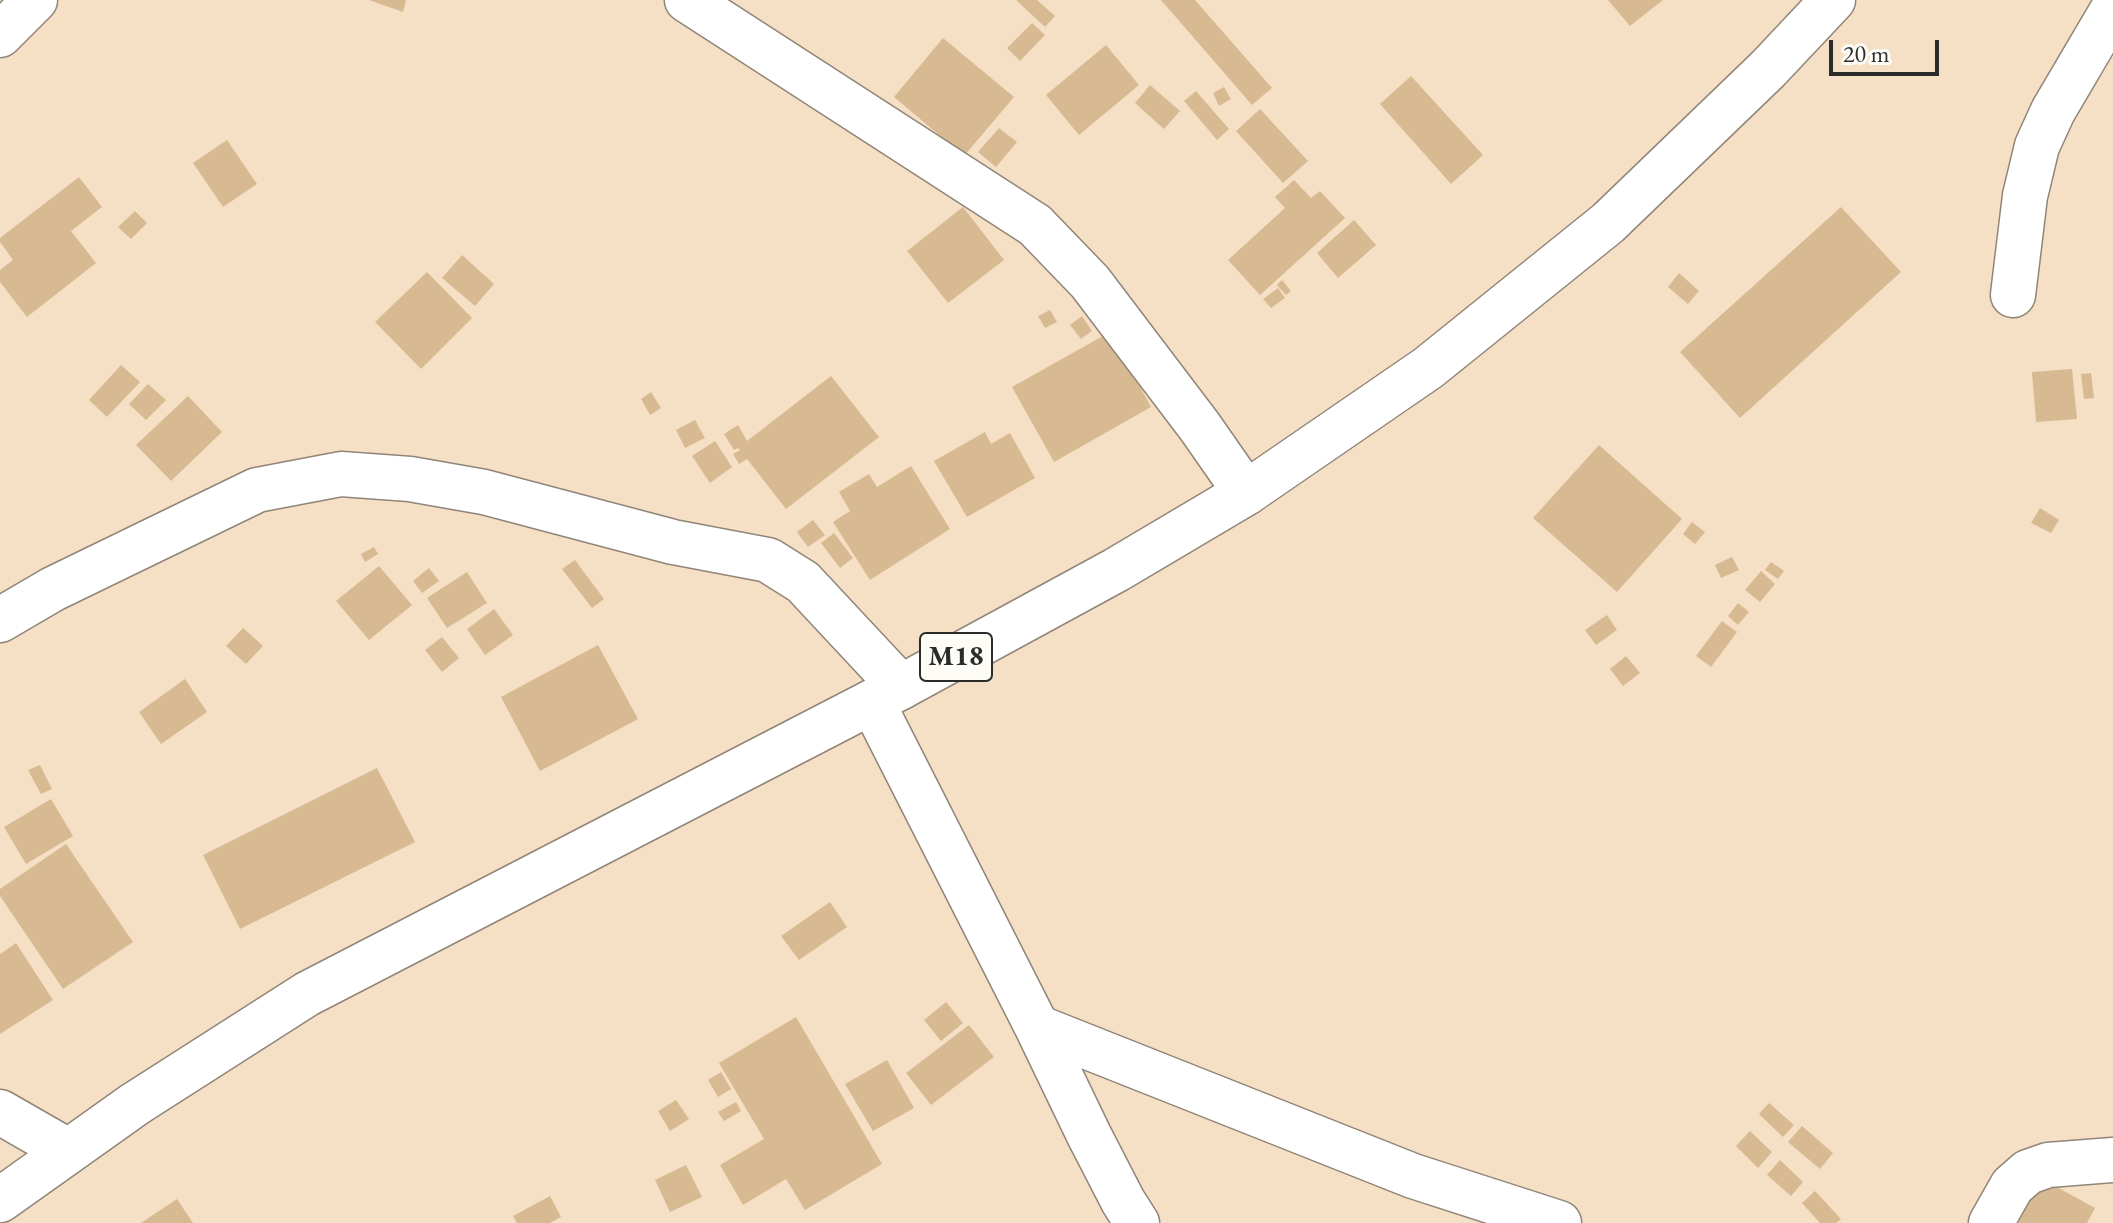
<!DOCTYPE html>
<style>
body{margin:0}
#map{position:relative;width:2113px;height:1223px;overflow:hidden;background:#f5dfc5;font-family:"EB Garamond",serif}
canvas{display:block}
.scale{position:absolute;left:1829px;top:40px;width:110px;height:36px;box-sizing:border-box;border:4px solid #2b2b2b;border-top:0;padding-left:10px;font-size:24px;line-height:28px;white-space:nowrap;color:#2b2b2b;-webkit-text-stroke:6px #fdfcf7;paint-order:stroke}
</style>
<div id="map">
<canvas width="2113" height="1223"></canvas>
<div class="scale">20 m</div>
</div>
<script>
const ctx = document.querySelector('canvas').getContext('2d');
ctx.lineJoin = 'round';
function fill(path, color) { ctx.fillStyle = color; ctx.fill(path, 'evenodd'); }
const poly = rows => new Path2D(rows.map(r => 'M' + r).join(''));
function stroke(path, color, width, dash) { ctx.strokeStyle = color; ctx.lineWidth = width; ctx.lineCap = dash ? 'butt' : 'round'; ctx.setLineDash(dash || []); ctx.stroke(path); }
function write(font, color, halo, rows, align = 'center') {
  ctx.font = font + ' "EB Garamond",serif'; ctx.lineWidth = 6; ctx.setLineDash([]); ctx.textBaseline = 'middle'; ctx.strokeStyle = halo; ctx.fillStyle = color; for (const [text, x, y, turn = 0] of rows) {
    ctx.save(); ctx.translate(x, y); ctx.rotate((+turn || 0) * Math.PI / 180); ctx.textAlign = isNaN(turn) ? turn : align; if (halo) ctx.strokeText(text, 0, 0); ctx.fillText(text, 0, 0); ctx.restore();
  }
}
const building = poly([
 [369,0,406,0,403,12],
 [1016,0,1037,0,1055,16,1045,27],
 [1161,0,1195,0,1272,88,1252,105],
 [1608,0,1663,0,1630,26],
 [1032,23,1045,35,1020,61,1007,48],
 [943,38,1014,97,964,156,894,97],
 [1106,45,1139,85,1079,135,1046,95],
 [1411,76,1483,155,1451,184,1380,104],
 [1150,85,1180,111,1164,129,1135,103],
 [1224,87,1231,99,1219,106,1213,93],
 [1196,91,1229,129,1217,140,1184,101],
 [1260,109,1308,161,1283,183,1236,131],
 [999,128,1017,142,996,167,978,152],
 [227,140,257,184,223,207,193,163],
 [79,177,102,207,71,231,96,263,27,317,0,282,0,270,13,260,0,242,0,238],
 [1294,180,1311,198,1320,191,1345,218,1260,295,1228,260,1285,208,1275,197],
 [963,207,1004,260,948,303,907,251],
 [1841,207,1901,272,1740,418,1680,352],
 [135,211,147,223,131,239,118,227],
 [1354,220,1376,245,1338,278,1317,253],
 [462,255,494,284,475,306,442,278],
 [427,272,472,318,421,369,375,322],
 [1679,273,1699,291,1688,304,1668,287],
 [1282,280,1291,291,1286,295,1277,285],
 [1278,288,1285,298,1271,308,1263,299],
 [1050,310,1057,322,1045,328,1038,316],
 [1082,316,1092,331,1081,339,1070,325],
 [1110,332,1151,407,1054,462,1012,387],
 [121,365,140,382,107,417,89,400],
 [2072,369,2077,419,2036,422,2032,372],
 [2091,373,2094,398,2084,399,2081,374],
 [831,376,879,437,786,509,747,459,739,464,733,454,740,450,738,448,734,450,724,434,738,425,747,441],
 [148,384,166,400,146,420,129,404],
 [651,392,661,408,650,415,641,399],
 [188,396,222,432,171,481,136,445],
 [695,420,705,438,685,448,676,430],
 [985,432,991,444,1010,433,1035,478,967,517,934,461],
 [715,441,732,467,710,483,692,456],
 [1599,445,1682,519,1617,592,1533,518],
 [911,466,950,529,870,580,833,522,850,511,839,492,869,474,877,487],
 [2040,508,2059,520,2051,533,2031,523],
 [813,520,825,535,808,547,797,532],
 [1692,522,1705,532,1695,544,1683,534],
 [834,533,853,558,840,568,821,543],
 [374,547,378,554,365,562,361,554],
 [1732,557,1739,570,1721,578,1715,565],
 [575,560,604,599,592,608,562,569],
 [1771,562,1784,571,1778,579,1765,570],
 [379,566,412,605,369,640,336,601],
 [429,568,439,581,422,593,413,581],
 [1761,571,1775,584,1760,602,1745,590],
 [467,572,487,603,447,628,427,598],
 [1738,603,1749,612,1738,625,1728,616],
 [494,609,513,635,485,655,467,629],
 [1607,615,1617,630,1596,645,1585,630],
 [1722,621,1737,632,1711,667,1696,656],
 [243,628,263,646,246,664,226,646],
 [442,637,459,658,442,672,425,650],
 [598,645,638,719,540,771,501,697],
 [1626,656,1640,673,1623,686,1610,669],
 [185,679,207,712,161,744,139,712],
 [40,765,52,789,41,794,28,770],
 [377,768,415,842,240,929,203,855],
 [51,799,73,836,26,864,4,827],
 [66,844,133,942,63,989,0,896,0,889],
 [830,902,847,927,799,960,781,936],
 [16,943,53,1000,0,1034,0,954],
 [946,1002,963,1023,941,1041,924,1020],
 [796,1017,882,1164,805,1210,786,1179,743,1205,720,1165,764,1139,719,1063],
 [969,1025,994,1057,931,1105,906,1073],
 [887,1060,914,1108,873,1131,845,1084],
 [721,1072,731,1089,718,1097,708,1080],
 [676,1100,689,1119,670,1131,658,1111],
 [736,1102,741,1111,724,1121,718,1112],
 [1769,1103,1794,1125,1783,1137,1759,1114],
 [1802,1126,1833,1153,1820,1169,1788,1142],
 [1750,1131,1772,1152,1758,1168,1736,1146],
 [1780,1160,1803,1182,1791,1196,1767,1175],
 [686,1165,702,1197,670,1212,655,1180],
 [2042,1179,2095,1208,2087,1223,2018,1223],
 [1815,1191,1841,1219,1836,1223,1820,1223,1802,1203],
 [550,1196,561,1217,550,1223,517,1223,513,1216],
 [177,1199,193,1223,141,1223]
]);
const minor = poly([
 [687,0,1035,225,1090,282,1200,427,1246,493],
 [0,35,35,0],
 [2013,295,2025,196,2037,146,2053,111,2113,9],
 [0,620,53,589,257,490,341,474,410,479,484,492,673,542,768,560,803,582,901,687],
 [872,702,1037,1027,1089,1135,1123,1201,1137,1223],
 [1037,1027,1413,1176,1559,1223],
 [0,1112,68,1151],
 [1991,1223,2012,1186,2028,1172,2048,1165,2113,1160]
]);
const major = poly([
 [0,1200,135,1104,307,994,901,687,1116,570,1246,493,1428,368,1608,223,1768,69,1833,0]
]);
const shields = [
 [956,657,72]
];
const shieldNames = [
 ["M18",956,657]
];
fill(building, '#d8ba92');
stroke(minor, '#908578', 47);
stroke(major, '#908578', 47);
stroke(minor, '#fff', 44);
stroke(major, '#fff', 44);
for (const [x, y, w] of shields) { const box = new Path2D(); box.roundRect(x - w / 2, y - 24, w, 48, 6); ctx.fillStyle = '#fdfcf7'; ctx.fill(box); stroke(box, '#2b2b2b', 2); }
write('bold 28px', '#2b2b2b', null, shieldNames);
</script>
